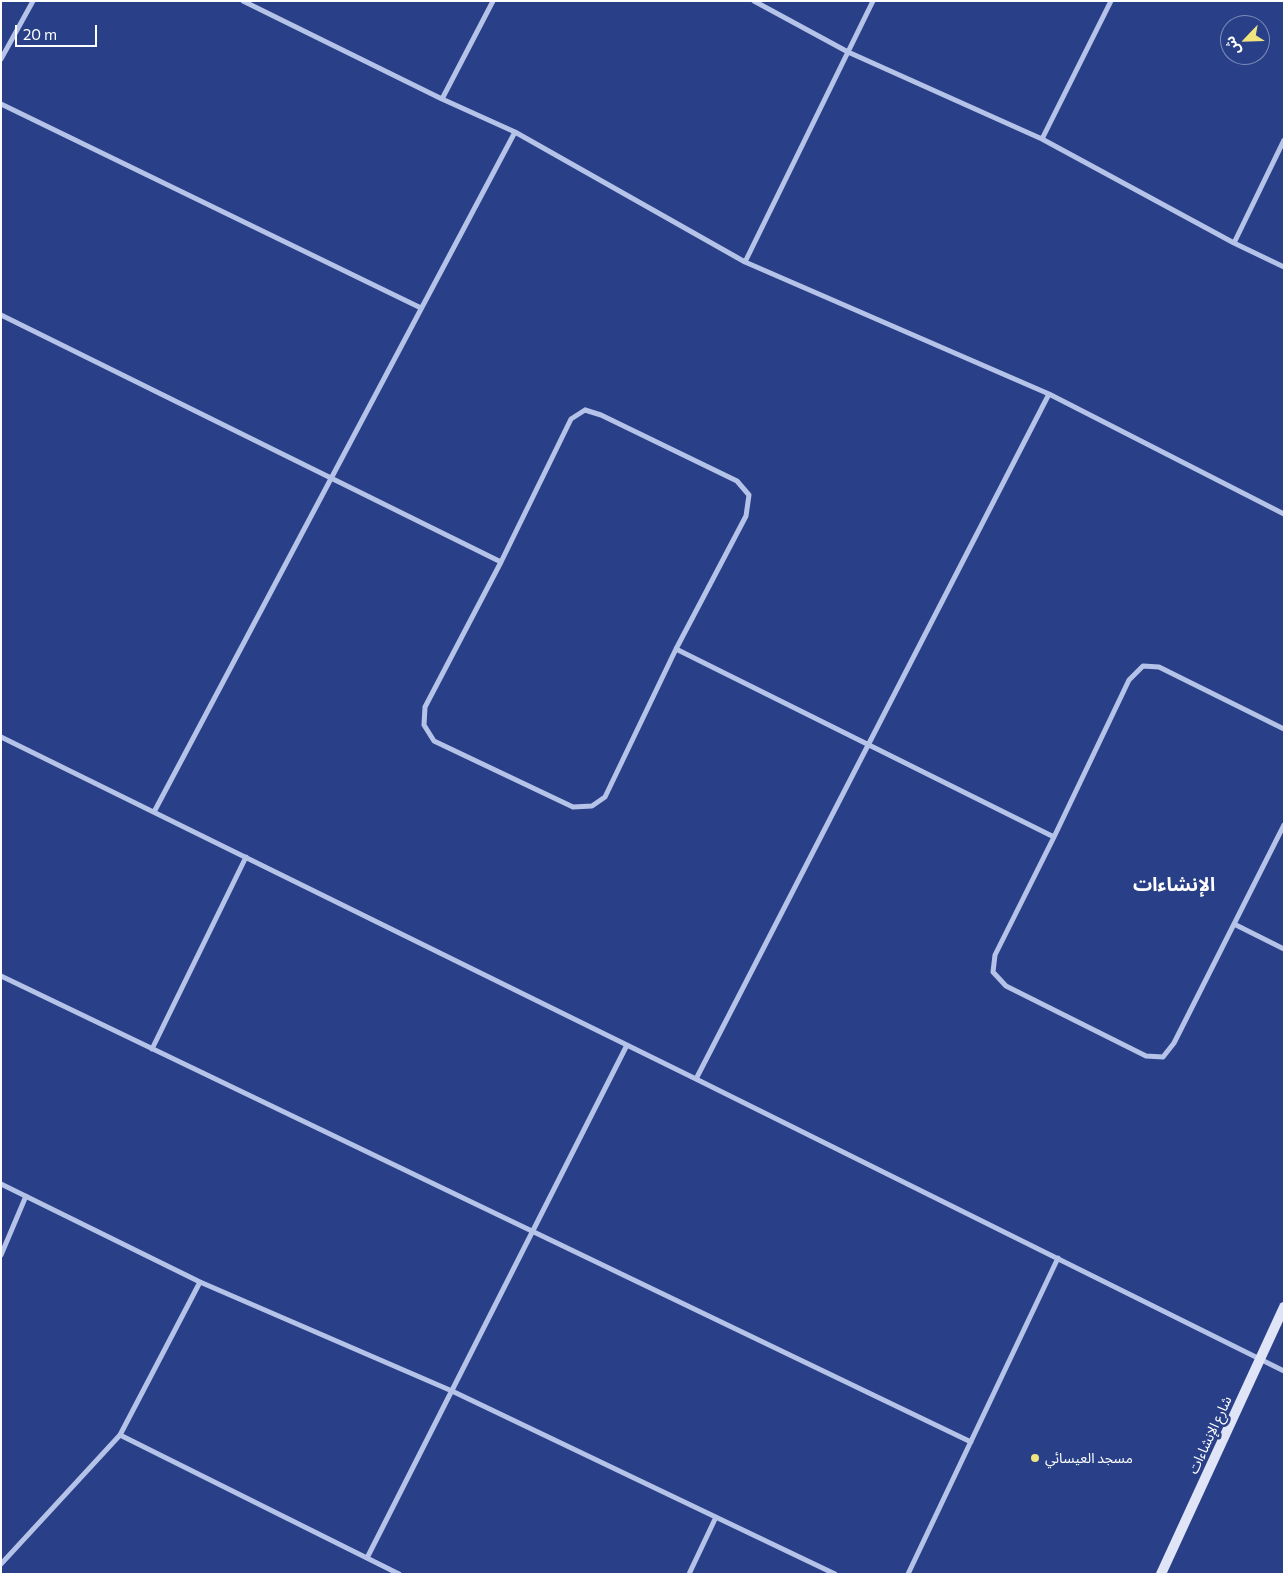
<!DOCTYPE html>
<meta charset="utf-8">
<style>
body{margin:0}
#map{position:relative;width:1285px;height:1575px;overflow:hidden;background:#294088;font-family:Commissioner,"Noto Sans Arabic",sans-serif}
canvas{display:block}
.frame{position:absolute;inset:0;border:2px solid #fff;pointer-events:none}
.north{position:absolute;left:1220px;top:15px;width:50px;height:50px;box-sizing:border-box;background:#294088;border:1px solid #7f8cb8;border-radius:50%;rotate:246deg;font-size:14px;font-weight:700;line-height:20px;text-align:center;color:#fff}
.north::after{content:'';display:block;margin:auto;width:18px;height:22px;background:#efe47d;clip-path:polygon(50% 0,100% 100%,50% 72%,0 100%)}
.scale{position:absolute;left:15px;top:25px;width:82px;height:22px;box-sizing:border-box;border:2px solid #fff;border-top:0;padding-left:6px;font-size:15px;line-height:18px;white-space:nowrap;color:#fff;-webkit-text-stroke:4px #294088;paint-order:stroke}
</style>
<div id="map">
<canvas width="1285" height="1575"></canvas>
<div class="frame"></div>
<div class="north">ش</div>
<div class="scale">20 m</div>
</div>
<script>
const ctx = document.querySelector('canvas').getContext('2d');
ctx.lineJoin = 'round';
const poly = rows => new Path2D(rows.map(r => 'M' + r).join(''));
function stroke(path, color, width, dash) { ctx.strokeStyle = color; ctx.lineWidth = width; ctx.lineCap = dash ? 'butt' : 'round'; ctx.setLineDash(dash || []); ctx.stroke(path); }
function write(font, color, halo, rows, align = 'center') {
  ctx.font = font + ' Commissioner,"Noto Sans Arabic",sans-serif'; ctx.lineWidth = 5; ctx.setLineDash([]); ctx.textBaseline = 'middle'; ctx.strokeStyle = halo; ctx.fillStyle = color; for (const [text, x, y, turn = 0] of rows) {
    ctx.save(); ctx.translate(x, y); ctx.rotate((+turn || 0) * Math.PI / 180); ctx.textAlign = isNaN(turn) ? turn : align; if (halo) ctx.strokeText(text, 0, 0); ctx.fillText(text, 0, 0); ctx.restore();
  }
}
const street = poly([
 [243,1,442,99,515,132,745,262,1049,394,1284,514],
 [754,1,848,52,1042,139,1234,243,1284,267],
 [1,59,33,1],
 [442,99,493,1],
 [1,104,421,308],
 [1042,139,1111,1],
 [1234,243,1284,140],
 [745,262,873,1],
 [1,315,501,562],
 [585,410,601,415,737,481,749,495,746,516,676,649,605,797,592,806,573,807,434,741,424,725,425,707,501,562,571,419,585,410],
 [676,649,1054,837],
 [1284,729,1159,667,1143,666,1129,680,1054,837,995,955,993,972,1006,986,1146,1056,1163,1057,1174,1043,1284,825],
 [1,737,696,1079,1284,1371],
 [154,812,515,132],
 [1234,924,1284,949],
 [1,976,971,1442],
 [152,1049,246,857],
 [696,1079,1049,394],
 [1,1184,200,1282,452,1391,835,1574],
 [1,1255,26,1196],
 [120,1435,399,1574],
 [367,1558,627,1045],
 [1,1564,120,1435,200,1282],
 [689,1574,716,1517],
 [908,1574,1058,1258]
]);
const secondary = poly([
 [1161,1574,1284,1307]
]);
const markers = [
 [1035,1458,5,"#efe47d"]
];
const streetNames = [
 ["شارع الإنشاءات",1210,1435,-65]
];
const poiNames = [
 ["مسجد العيسائي",1045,1458]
];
const districtNames = [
 ["الإنشاءات",1174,885]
];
stroke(street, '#b6c3e8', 5);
stroke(secondary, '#dfe5f7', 10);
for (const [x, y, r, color] of markers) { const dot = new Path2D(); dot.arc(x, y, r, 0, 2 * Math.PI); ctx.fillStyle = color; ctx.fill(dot); stroke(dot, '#294088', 2); }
write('14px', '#fff', '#294088', streetNames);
write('14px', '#fff', '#294088', poiNames, 'left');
write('bold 19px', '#fff', '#294088', districtNames);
</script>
